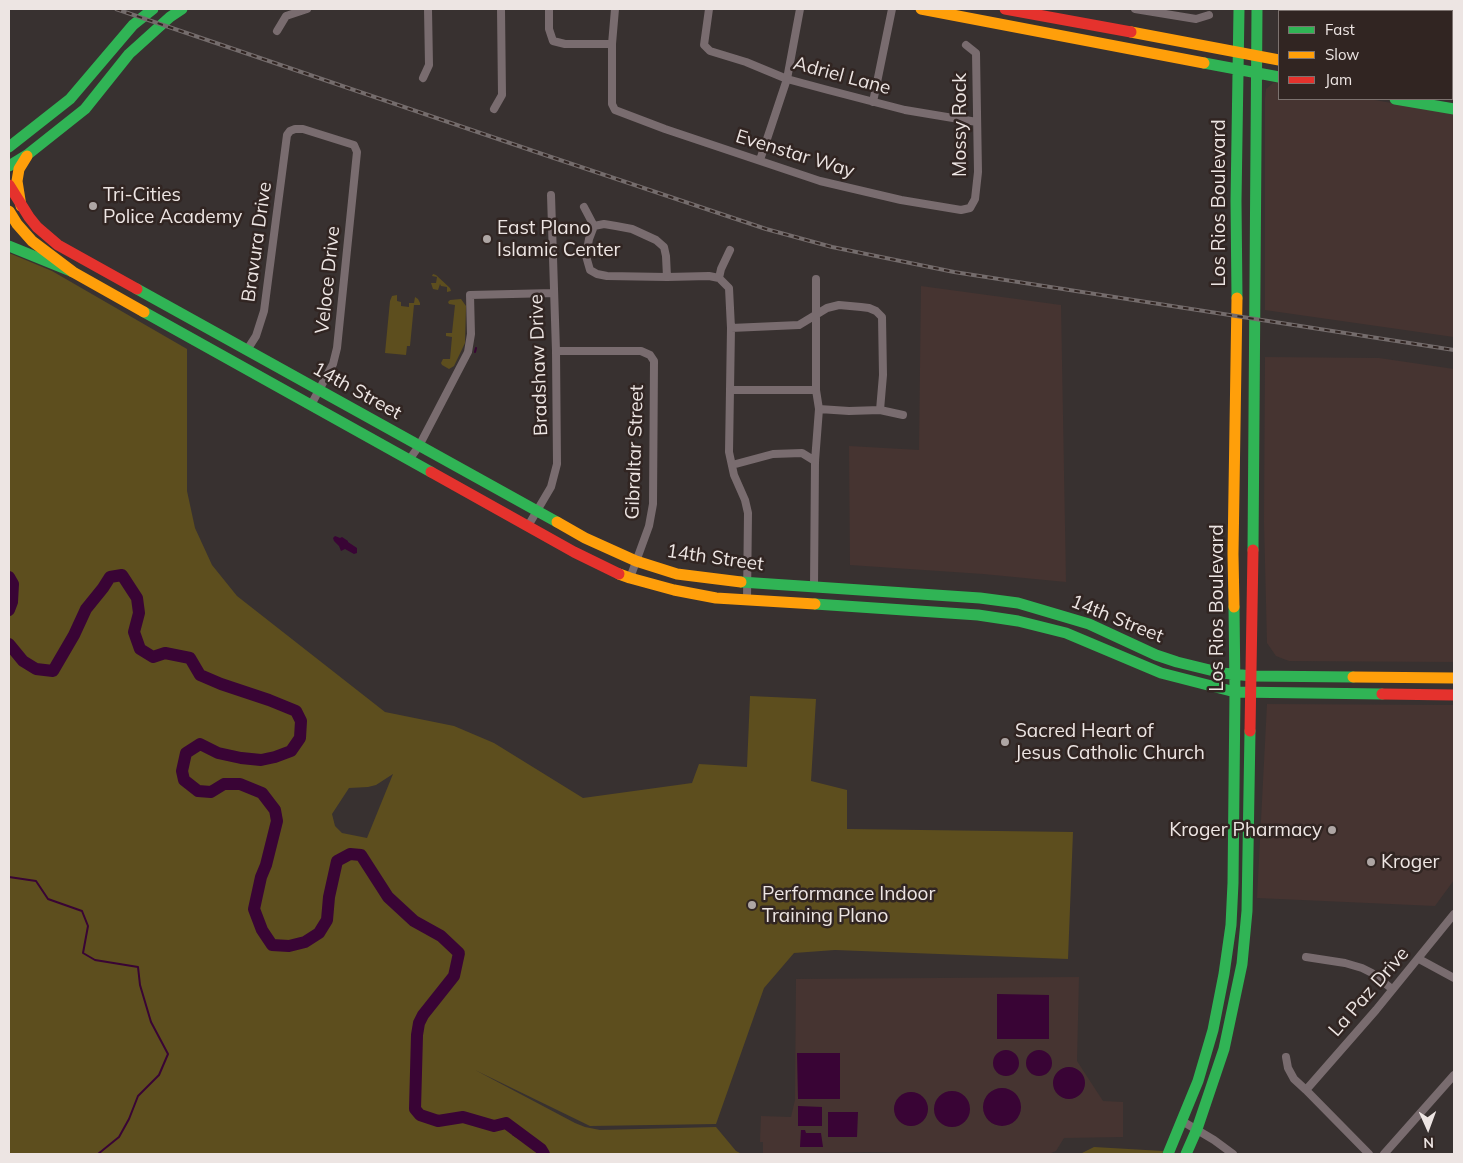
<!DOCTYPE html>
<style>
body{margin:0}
#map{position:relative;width:1463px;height:1163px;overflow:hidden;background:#383130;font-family:Mulish,sans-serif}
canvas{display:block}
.frame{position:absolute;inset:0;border:10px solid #ede5e3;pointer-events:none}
.legend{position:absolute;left:1278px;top:10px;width:175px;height:90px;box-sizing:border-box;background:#312522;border:1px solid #7c726f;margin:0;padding:6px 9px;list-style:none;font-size:15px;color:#ede5e3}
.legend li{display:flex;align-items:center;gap:10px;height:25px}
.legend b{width:25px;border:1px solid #7c726f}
.north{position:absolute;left:1403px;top:1103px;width:50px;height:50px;-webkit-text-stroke:4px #312522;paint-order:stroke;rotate:178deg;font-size:14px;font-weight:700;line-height:20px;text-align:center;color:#ede5e3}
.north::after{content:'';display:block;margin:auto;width:18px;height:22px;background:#ede5e3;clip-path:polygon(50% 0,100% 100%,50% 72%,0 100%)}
</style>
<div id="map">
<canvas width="1463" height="1163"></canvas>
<div class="frame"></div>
<ul class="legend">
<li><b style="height:6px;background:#30b455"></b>Fast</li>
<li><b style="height:6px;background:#ff9f0a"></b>Slow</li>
<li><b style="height:6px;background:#e5322d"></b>Jam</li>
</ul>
<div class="north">N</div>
</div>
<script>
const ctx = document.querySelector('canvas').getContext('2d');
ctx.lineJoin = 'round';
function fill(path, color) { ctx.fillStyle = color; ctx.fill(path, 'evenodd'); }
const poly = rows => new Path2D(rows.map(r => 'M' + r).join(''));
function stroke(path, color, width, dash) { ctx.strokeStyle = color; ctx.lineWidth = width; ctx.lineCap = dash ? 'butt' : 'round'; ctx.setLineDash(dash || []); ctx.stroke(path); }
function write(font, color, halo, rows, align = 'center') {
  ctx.font = font + ' Mulish,sans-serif'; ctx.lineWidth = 5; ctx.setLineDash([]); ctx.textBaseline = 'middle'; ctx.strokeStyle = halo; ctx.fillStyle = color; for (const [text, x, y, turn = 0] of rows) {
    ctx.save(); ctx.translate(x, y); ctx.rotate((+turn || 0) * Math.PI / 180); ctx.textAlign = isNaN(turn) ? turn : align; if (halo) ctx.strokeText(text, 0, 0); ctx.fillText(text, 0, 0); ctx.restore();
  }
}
const built = poly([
 [1279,82,1279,99,1369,99,1454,114,1454,337,1265,310,1265,98,1266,89,1273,83],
 [921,286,1061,305,1066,582,983,574,850,565,849,446,919,450],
 [1265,357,1379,358,1454,369,1454,662,1289,661,1276,656,1267,643,1264,522],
 [1267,704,1454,705,1454,880,1435,906,1257,898],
 [1079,977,1077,1061,1103,1101,1123,1102,1123,1137,1064,1138,1056,1151,1051,1153,972,1154,867,1152,763,1154,763,1142,760,1142,761,1116,791,1117,795,1100,796,979]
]);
const green = poly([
 [9,253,52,271,187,349,187,491,195,528,212,565,237,596,385,712,454,726,494,743,583,798,692,783,699,764,747,767,750,696,816,699,811,781,847,790,847,829,1073,832,1068,959,835,950,794,953,764,988,716,1124,590,1126,475,1070,575,1123,585,1127,600,1130,716,1127,736,1151,742,1154,9,1154],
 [393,774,367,838,342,833,335,826,332,814,349,788,368,787,376,785],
 [433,274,436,275,450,288,451,291,447,292,447,287,441,286,440,284,438,290,433,289,431,283,436,283,437,277,432,276],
 [397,295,397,301,401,302,401,306,409,307,409,303,414,303,415,297,418,299,420,303,420,305,414,305,410,346,407,346,406,355,385,353,390,301,392,296],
 [461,299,466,306,465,343,454,366,449,369,442,365,441,363,443,359,450,359,452,337,446,336,446,333,452,333,455,305,449,304,448,302,450,300],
 [1094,1147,1163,1151,1162,1154,1080,1154]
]);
const water = poly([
 [335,536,340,538,342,537,348,541,348,542,357,548,357,553,354,554,345,549,341,551,339,546,334,541,333,538],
 [997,994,1049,995,1049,1039,997,1039],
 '993 1063a13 13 0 1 1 26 0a13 13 0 1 1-26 0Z',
 '1026 1063a13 13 0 1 1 26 0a13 13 0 1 1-26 0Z',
 [797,1053,840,1053,840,1099,798,1099],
 '1053 1083a16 16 0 1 1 32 0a16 16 0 1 1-32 0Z',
 '983 1107a19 19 0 1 1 38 0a19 19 0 1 1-38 0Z',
 '934 1109a18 18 0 1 1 36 0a18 18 0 1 1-36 0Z',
 '894 1109a17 17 0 1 1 34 0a17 17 0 1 1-34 0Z',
 [798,1106,822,1107,822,1126,798,1126],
 [828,1112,858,1112,857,1137,828,1137],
 [519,1127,540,1142,549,1154,538,1154,530,1146,512,1135],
 [801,1130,805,1130,806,1133,821,1133,823,1147,800,1147]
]);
const stream = poly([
 [475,352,476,348],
 [9,877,36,881,48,899,82,911,88,926,83,953,95,960,138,967,140,985,151,1022,168,1054,159,1075,138,1096,129,1119,119,1137,98,1154]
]);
const river = poly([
 [9,577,13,584,12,602,9,610],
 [9,644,23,661,36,669,53,671,74,635,86,609,103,588,110,577,122,575,137,598,139,613,134,632,140,649,153,657,165,653,190,658,200,675,221,684,269,700,296,711,301,721,300,738,291,751,275,757,261,760,241,758,218,753,200,744,186,753,182,771,184,780,198,791,211,792,224,784,240,784,262,793,275,810,277,821,266,865,261,877,254,909,262,930,272,945,289,946,305,942,319,933,327,920,329,897,337,861,350,854,361,855,388,897,414,921,441,936,459,953,454,976,423,1015,419,1023,417,1035,415,1109,420,1115,438,1121,463,1117,494,1126,506,1123,541,1149,544,1154]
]);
const street = poly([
 [549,9,549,29,553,41,565,44,612,44],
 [615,9,612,44,612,104,615,110,665,129,820,181,901,200,961,210,970,208,975,199,978,172,976,53,966,45],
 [709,9,704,45,710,51,746,62,787,79,828,90,905,110,977,122],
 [1135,9,1196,19,1209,15],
 [277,31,286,16,307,9],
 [423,78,429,65,428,9],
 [873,102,892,9],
 [494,109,502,95,501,9],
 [760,160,787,79,800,9],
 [584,207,594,226],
 [667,277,666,256,664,247,656,240,632,229,616,226,604,224,594,226,589,239,586,256,590,270,597,274,607,276,667,277,709,276,719,278,729,288,731,328,729,452,734,475,745,500,748,513,747,600],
 [719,278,721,269,730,250],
 [731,328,799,325,827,308,839,305,861,307,869,308,876,311,882,317,883,375,880,410],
 [247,350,256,336,264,311,287,135,290,131,295,129,303,129,354,145,357,152,337,348,333,364,311,405],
 [556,351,641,351,650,355,654,361,653,504,649,526,630,578],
 [731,390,816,390],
 [819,409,849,411,880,410,903,415],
 [409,460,419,446,468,352,471,334,470,295,554,293],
 [732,465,773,454,802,453,815,461],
 [528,526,551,487,557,464,556,351,551,195],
 [814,587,815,461,819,409,816,390,816,279],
 [1306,957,1345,963,1362,968,1372,973,1392,989],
 [1419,959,1454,978],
 [1286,1057,1288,1068,1294,1079,1306,1090,1369,1154],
 [1306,1090,1376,1010,1454,914],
 [1182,1121,1214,1140,1233,1154],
 [1384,1154,1454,1075]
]);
const fast = poly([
 [1204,63,1279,77],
 [1452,92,1454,93],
 [1395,99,1454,109],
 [9,147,70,99,133,25,153,9],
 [9,166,27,155,85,109,129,54,170,17,182,9],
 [9,246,73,272],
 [137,289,557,522],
 [1237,298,1236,201,1239,9],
 [144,312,431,472],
 [1253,550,1257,9],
 [741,582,980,598,1018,603,1089,624,1156,655,1177,662,1222,673,1252,676,1353,677],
 [815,604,978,615,1018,621,1066,633,1161,673,1235,692,1382,694],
 [1168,1154,1198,1081,1213,1030,1224,974,1231,925,1233,883,1235,692,1234,607],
 [1186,1154,1197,1129,1224,1049,1242,964,1247,911,1250,731]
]);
const slow = poly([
 [921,9,1204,63],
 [1131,32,1279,60],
 [21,206,17,181,19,169,27,156],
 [9,211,17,224,32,241,73,272,144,312],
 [557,522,585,538,636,561,677,574,741,582],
 [619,574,630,578,674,590,716,598,815,604],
 [1234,607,1233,554,1237,298],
 [1353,677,1454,678]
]);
const jam = poly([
 [1005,9,1131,32],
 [9,185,29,217,37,227,58,245,137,289],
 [431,472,574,552,619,574],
 [1382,694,1454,695],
 [1250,731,1253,550]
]);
const rail = poly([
 [116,9,548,156,766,229,832,247,954,272,1454,350]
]);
const markers = [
 [93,206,5,"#aea6a4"],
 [487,239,5,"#aea6a4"],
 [1005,742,5,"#aea6a4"],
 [1332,830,5,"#aea6a4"],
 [1371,862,5,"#aea6a4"],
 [752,905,5,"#aea6a4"]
];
const streetNames = [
 ["Adriel Lane",842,76,15],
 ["Mossy Rock",960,125,-90],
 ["Evenstar Way",795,154,17],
 ["Los Rios Boulevard",1219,203,-90],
 ["Bravura Drive",257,242,-82],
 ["Veloce Drive",328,280,-84],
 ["Bradshaw Drive",539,365,-92],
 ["14th Street",357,391,29],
 ["Gibraltar Street",635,452,-88],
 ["14th Street",715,558,8],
 ["Los Rios Boulevard",1217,608,-90],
 ["14th Street",1117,619,22],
 ["La Paz Drive",1369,992,-49]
];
const poiNames = [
 ["Tri-Cities",103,195],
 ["Police Academy",103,217],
 ["East Plano",497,228],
 ["Islamic Center",497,250],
 ["Sacred Heart of",1015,731],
 ["Jesus Catholic Church",1015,753],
 ["Kroger Pharmacy",1322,830,"right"],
 ["Kroger",1381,862],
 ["Performance Indoor",762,894],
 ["Training Plano",762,916]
];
fill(built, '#463431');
fill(green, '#5d4e1e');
fill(water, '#390435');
stroke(stream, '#390435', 2);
stroke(river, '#390435', 12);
stroke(street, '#796c6f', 8);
stroke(fast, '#30b455', 11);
stroke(slow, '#ff9f0a', 11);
stroke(jam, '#e5322d', 11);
stroke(rail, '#746c6c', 4);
stroke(rail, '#312522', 2, [5.5]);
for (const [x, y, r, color] of markers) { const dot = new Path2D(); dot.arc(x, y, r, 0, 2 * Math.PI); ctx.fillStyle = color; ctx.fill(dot); stroke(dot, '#312522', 2); }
write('19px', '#ede5e3', '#312522', streetNames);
write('19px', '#ede5e3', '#312522', poiNames, 'left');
</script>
